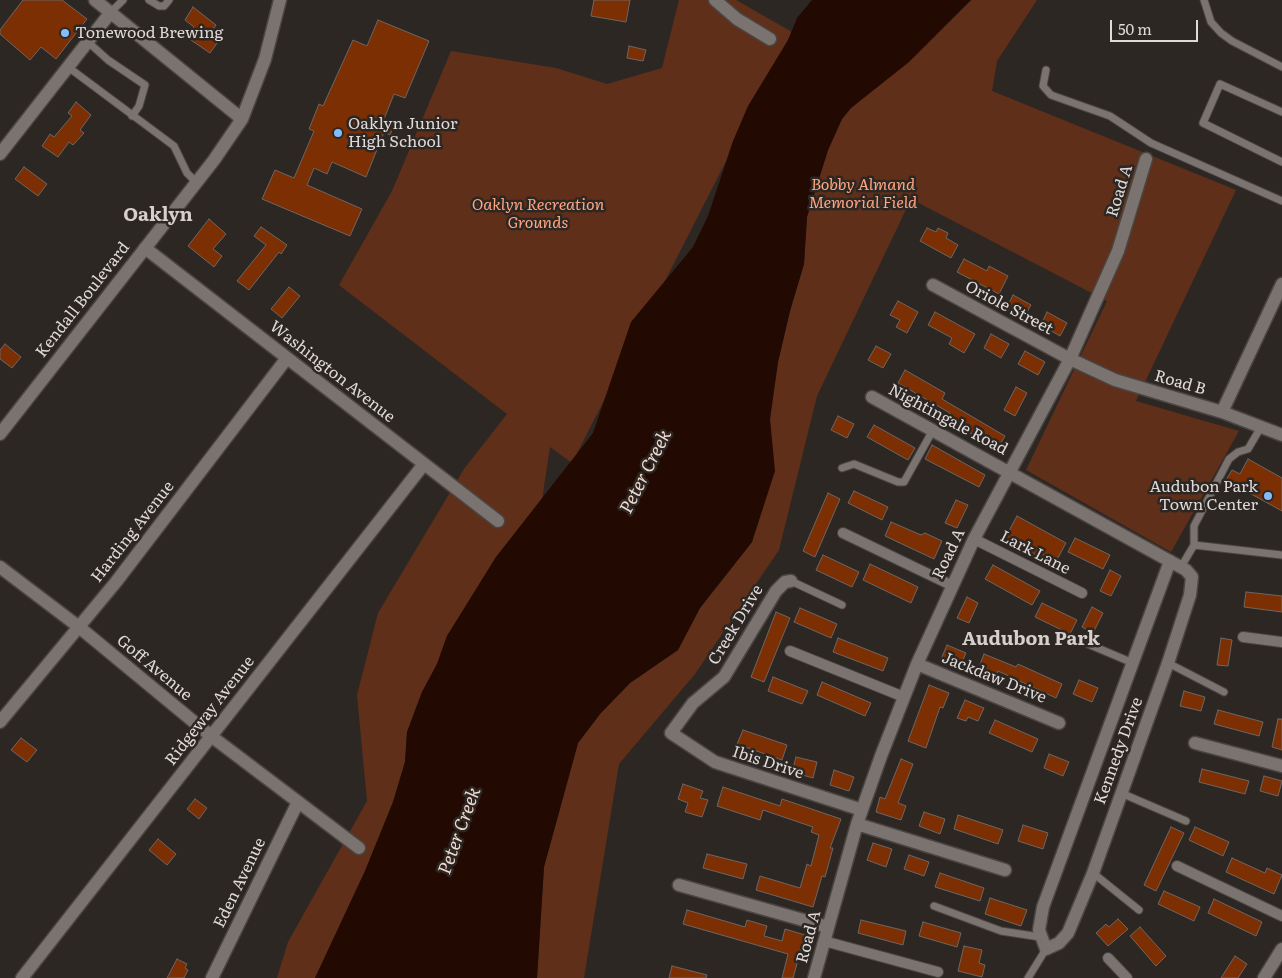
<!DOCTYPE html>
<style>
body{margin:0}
#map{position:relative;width:1282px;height:978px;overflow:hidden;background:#2d2724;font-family:Literata,serif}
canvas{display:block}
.scale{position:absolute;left:1110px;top:20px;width:88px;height:22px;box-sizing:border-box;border:2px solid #dfdad9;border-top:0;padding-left:6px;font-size:15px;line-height:18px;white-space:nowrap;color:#dfdad9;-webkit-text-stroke:4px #2d2724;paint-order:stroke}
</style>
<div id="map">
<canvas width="1282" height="978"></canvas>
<div class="scale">50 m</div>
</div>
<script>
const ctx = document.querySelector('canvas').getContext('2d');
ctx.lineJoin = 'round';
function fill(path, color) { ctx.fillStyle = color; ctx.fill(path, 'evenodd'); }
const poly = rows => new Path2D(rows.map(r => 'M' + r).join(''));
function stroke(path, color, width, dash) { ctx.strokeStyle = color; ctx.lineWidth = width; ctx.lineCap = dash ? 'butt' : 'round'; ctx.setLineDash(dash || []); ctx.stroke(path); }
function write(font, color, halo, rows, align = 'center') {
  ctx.font = font + ' Literata,serif'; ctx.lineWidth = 5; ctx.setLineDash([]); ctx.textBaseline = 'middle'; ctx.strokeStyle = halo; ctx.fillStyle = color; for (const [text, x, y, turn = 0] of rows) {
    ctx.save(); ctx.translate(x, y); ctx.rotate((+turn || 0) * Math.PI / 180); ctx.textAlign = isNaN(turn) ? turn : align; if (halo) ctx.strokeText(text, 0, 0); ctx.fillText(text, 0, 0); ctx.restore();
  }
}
const green = poly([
 [679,0,736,0,792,32,572,463,550,447,542,500,496,557,447,636,437,664,422,692,407,732,405,762,393,802,365,871,315,978,277,978,288,942,367,801,357,695,378,613,464,469,507,414,339,285,392,191,451,51,556,68,607,84,662,68],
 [971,0,1037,0,997,61,992,91,1236,190,1136,401,1239,431,1171,552,1026,470,1107,301,911,199,817,396,779,550,695,674,619,764,584,978,537,978,544,867,578,743,600,714,630,683,678,650,700,608,752,542,778,362,790,311,804,264,807,217,828,150,842,119,851,108,909,61]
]);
const water = poly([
 [812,0,971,0,909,62,851,108,842,119,828,150,807,217,804,264,790,311,778,362,770,419,775,471,752,542,700,608,678,650,630,683,600,714,578,743,544,867,537,978,315,978,365,871,393,802,405,762,407,732,422,692,437,664,447,636,496,557,593,433,631,322,693,247,708,216,733,141,748,106,788,40,797,18]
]);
const building = poly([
 [23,0,62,0,87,19,56,59,41,47,30,60,0,34,0,30,23,0],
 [594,0,630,0,626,22,591,16,594,0],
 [193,7,216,25,212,31,220,39,210,53,185,36,194,27,185,20,193,7],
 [378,20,429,41,405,98,394,94,384,119,395,123,390,135,384,132,366,177,332,162,327,174,314,168,307,185,362,209,350,236,262,199,275,170,294,178,314,131,309,129,319,104,323,106,353,40,367,46,378,20],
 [629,46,646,50,643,61,627,58,629,46],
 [76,102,91,115,80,130,84,133,73,145,69,142,58,157,42,146,50,134,54,137,72,116,68,113,76,102],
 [24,167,47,184,38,196,15,179,24,167],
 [209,219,226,234,213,249,222,256,214,267,188,246,209,219],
 [261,227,287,245,281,254,279,252,249,290,237,281,266,245,254,236,261,227],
 [927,228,936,232,938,228,948,233,946,238,958,245,951,258,920,241,927,228],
 [964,259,987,271,989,266,1008,276,999,294,957,272,964,259],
 [289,287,300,296,282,318,271,309,289,287],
 [1013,295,1031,305,1023,319,1006,309,1013,295],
 [898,301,918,312,907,333,896,327,900,320,890,315,898,301],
 [935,312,975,334,964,353,949,344,952,338,928,325,935,312],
 [1047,312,1067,323,1060,336,1041,325,1047,312],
 [991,334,1009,344,1001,358,984,348,991,334],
 [5,344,21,357,12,368,0,359,0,350,5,344],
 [876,346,891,354,883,368,868,360,876,346],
 [1025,351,1045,362,1038,375,1018,364,1025,351],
 [905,370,945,393,942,399,1005,436,998,448,946,420,950,413,898,383,905,370],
 [1016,387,1027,393,1015,416,1004,410,1016,387],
 [838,416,854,424,847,438,831,430,838,416],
 [874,425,915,448,908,460,867,437,874,425],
 [932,445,985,475,979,487,925,459,932,445],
 [1248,459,1282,478,1282,511,1226,480,1232,470,1240,474,1248,459],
 [854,491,888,507,882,520,848,503,854,491],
 [828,493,840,499,815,557,803,551,828,493],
 [956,500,968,505,957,528,945,523,956,500],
 [1017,516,1066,543,1054,565,1005,538,1017,516],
 [891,522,921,535,925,533,942,541,934,559,885,536,891,522],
 [1075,538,1110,555,1103,569,1068,552,1075,538],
 [823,555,859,572,852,587,816,570,823,555],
 [870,564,918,587,911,603,863,580,870,564],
 [993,565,1040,591,1032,605,985,579,993,565],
 [1110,570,1121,576,1111,596,1100,591,1110,570],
 [1246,592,1282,596,1282,612,1244,607,1246,592],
 [967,597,978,603,969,623,957,618,967,597],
 [1042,603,1077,620,1070,634,1035,617,1042,603],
 [1092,607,1103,613,1093,633,1082,627,1092,607],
 [800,608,837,624,831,638,794,622,800,608],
 [776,612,790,618,764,682,751,677,776,612],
 [838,638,888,658,883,671,833,652,838,638],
 [1221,638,1232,640,1228,666,1217,665,1221,638],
 [947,645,966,653,960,666,941,659,947,645],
 [984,654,1016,667,1018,664,1062,684,1056,698,998,671,995,680,977,672,984,654],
 [773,677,808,691,802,704,768,691,773,677],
 [1079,680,1098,688,1092,702,1073,694,1079,680],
 [822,682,871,703,865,716,817,695,822,682],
 [929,685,949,693,943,708,940,707,926,748,908,741,929,685],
 [1184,691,1205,697,1201,711,1180,706,1184,691],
 [965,700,984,708,978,721,968,717,966,721,957,718,965,700],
 [1218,710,1263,722,1259,736,1214,724,1218,710],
 [1278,719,1282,719,1282,750,1272,747,1278,719],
 [995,720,1038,739,1032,752,989,733,995,720],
 [743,730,787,745,782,760,737,744,743,730],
 [21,738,37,750,27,762,11,750,21,738],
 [1049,754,1069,762,1063,776,1044,768,1049,754],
 [796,757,817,762,813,778,792,772,796,757],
 [901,759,913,764,898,803,906,806,901,820,876,812,880,797,885,799,901,759],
 [1202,769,1249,781,1245,794,1199,782,1202,769],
 [834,770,854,777,849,791,830,785,834,770],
 [1264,776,1282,781,1278,796,1260,791,1264,776],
 [683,784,703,791,700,798,708,800,702,817,685,812,688,803,678,799,683,784],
 [723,787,780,806,782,799,841,819,830,848,833,848,825,877,822,876,813,907,756,890,760,876,800,888,807,864,811,866,819,835,811,832,813,827,763,810,760,820,717,806,723,787],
 [195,799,207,808,199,819,187,809,195,799],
 [924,812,945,819,940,834,919,826,924,812],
 [958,815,1003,830,998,844,954,829,958,815],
 [1023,825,1048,833,1043,849,1018,841,1023,825],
 [1171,827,1184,833,1156,891,1144,885,1171,827],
 [1195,827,1229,842,1223,856,1189,840,1195,827],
 [158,839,176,854,167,865,149,850,158,839],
 [873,843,892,849,886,867,867,860,873,843],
 [707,854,747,864,743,879,703,868,707,854],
 [909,855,929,862,924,876,904,869,909,855],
 [1232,858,1265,873,1267,868,1282,875,1274,894,1226,872,1232,858],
 [940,873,984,888,980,901,935,887,940,873],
 [1164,891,1200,907,1194,921,1158,904,1164,891],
 [990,898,1027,910,1021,926,985,914,990,898],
 [1214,899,1262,922,1256,936,1208,913,1214,899],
 [687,910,745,927,747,920,767,926,764,936,782,941,785,929,805,935,793,978,782,978,788,954,683,924,687,910],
 [1118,919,1128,929,1108,946,1096,933,1106,924,1109,927,1118,919],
 [861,920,906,931,903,945,858,933,861,920],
 [923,922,961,933,957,947,919,936,923,922],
 [1140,927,1166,956,1156,966,1130,936,1140,927],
 [964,946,982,950,979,963,985,965,982,977,958,971,964,946],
 [1235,956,1247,964,1238,978,1221,978,1235,956],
 [177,959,187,964,185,968,188,970,184,978,167,978,177,959],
 [672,966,707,975,706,978,669,978,672,966]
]);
const service = poly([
 [149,0,159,6,164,6,169,0],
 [1204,0,1211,22,1221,33,1232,41,1282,67],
 [111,12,123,0],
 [88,42,108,60,145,85,139,106,132,116],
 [68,67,174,146,187,173,197,183],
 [1046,70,1043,86,1051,95,1110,116,1151,143,1282,201],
 [1282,112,1220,84,1203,123,1282,162],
 [842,468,854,464,898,482,904,482,933,430],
 [1194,545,1194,526,1229,459,1238,452,1248,449,1261,427],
 [1181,567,1194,545,1282,555],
 [791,581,842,605],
 [1088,644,1133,663],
 [1168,663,1224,692],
 [1121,793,1186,821],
 [1093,873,1139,910],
 [934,906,1001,931,1040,937],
 [1028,978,1046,949]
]);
const pedestrian = poly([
 [843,533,951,585],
 [974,539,1082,593],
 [1243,637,1282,642],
 [790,651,904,697],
 [1177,866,1282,916],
 [824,941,938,972],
 [1108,958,1127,978]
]);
const minor = poly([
 [715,0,737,19,770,39],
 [0,154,111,12],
 [145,248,498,521],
 [933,285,1070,359,1115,380,1222,412,1282,435],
 [872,397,1186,570,1192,577,1190,595,1168,663,1093,873,1068,933,1059,943,1046,949,1039,930,1043,907,1170,561],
 [1222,412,1282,284],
 [0,567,79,627,211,736,359,848],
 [791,581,785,582,776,591,724,677,693,703,671,733,715,762,862,810],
 [917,664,1059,723],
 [0,722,116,582,287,358],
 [1195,743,1282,766],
 [857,824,1005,870],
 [679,885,828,927],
 [22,978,424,464],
 [212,978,298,802],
 [814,978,857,824,881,756,917,664,974,539,1070,359,1118,251,1146,159],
 [1264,978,1282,949]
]);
const tertiary = poly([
 [95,0,242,119],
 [0,434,214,160,242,119,265,59,280,0]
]);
const markers = [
 [65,33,5,"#86bbfb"],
 [338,133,5,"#86bbfb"],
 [1268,496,5,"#86bbfb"]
];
const poiNames = [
 ["Tonewood Brewing",75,33],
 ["Oaklyn Junior",348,124],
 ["High School",348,142],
 ["Audubon Park",1258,487,"right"],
 ["Town Center",1258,505,"right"]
];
const parkNames = [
 ["Bobby Almand",863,185],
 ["Memorial Field",863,203],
 ["Oaklyn Recreation",538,205],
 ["Grounds",538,223]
];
const streetNames = [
 ["Road A",1120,191,-73],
 ["Kendall Boulevard",83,300,-52],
 ["Oriole Street",1009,308,28],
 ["Washington Avenue",332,372,38],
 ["Road B",1180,383,16],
 ["Nightingale Road",948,420,28],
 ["Harding Avenue",133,532,-52],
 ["Lark Lane",1035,553,27],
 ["Road A",949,554,-64],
 ["Creek Drive",736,625,-59],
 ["Goff Avenue",154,668,40],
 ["Jackdaw Drive",994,678,22],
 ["Ridgeway Avenue",210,711,-52],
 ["Kennedy Drive",1119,751,-70],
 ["Ibis Drive",768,763,18],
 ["Eden Avenue",240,883,-64],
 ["Road A",809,937,-75]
];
const waterNames = [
 ["Peter Creek",646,472,-63],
 ["Peter Creek",460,831,-70]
];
const quarterNames = [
 ["Oaklyn",158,215],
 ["Audubon Park",1031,639]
];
fill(green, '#602f19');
fill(water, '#220901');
fill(building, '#7c2f02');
stroke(building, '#6e6663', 1);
stroke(service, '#4a4542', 9);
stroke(pedestrian, '#4a4542', 12);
stroke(minor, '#4a4542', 15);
stroke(tertiary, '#4a4542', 15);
stroke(service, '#7a7370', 7);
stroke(pedestrian, '#7a7370', 10);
stroke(minor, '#7a7370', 12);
stroke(tertiary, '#7a7370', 12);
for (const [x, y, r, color] of markers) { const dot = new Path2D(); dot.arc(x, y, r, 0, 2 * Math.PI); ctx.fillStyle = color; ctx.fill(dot); stroke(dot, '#2d2724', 2); }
write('16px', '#dfdad9', '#2d2724', poiNames, 'left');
write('italic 16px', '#ffa57f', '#2d2724', parkNames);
write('16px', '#dfdad9', '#2d2724', streetNames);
write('italic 18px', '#f2dad0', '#2d2724', waterNames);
write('bold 19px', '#d7cfcb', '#2d2724', quarterNames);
</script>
